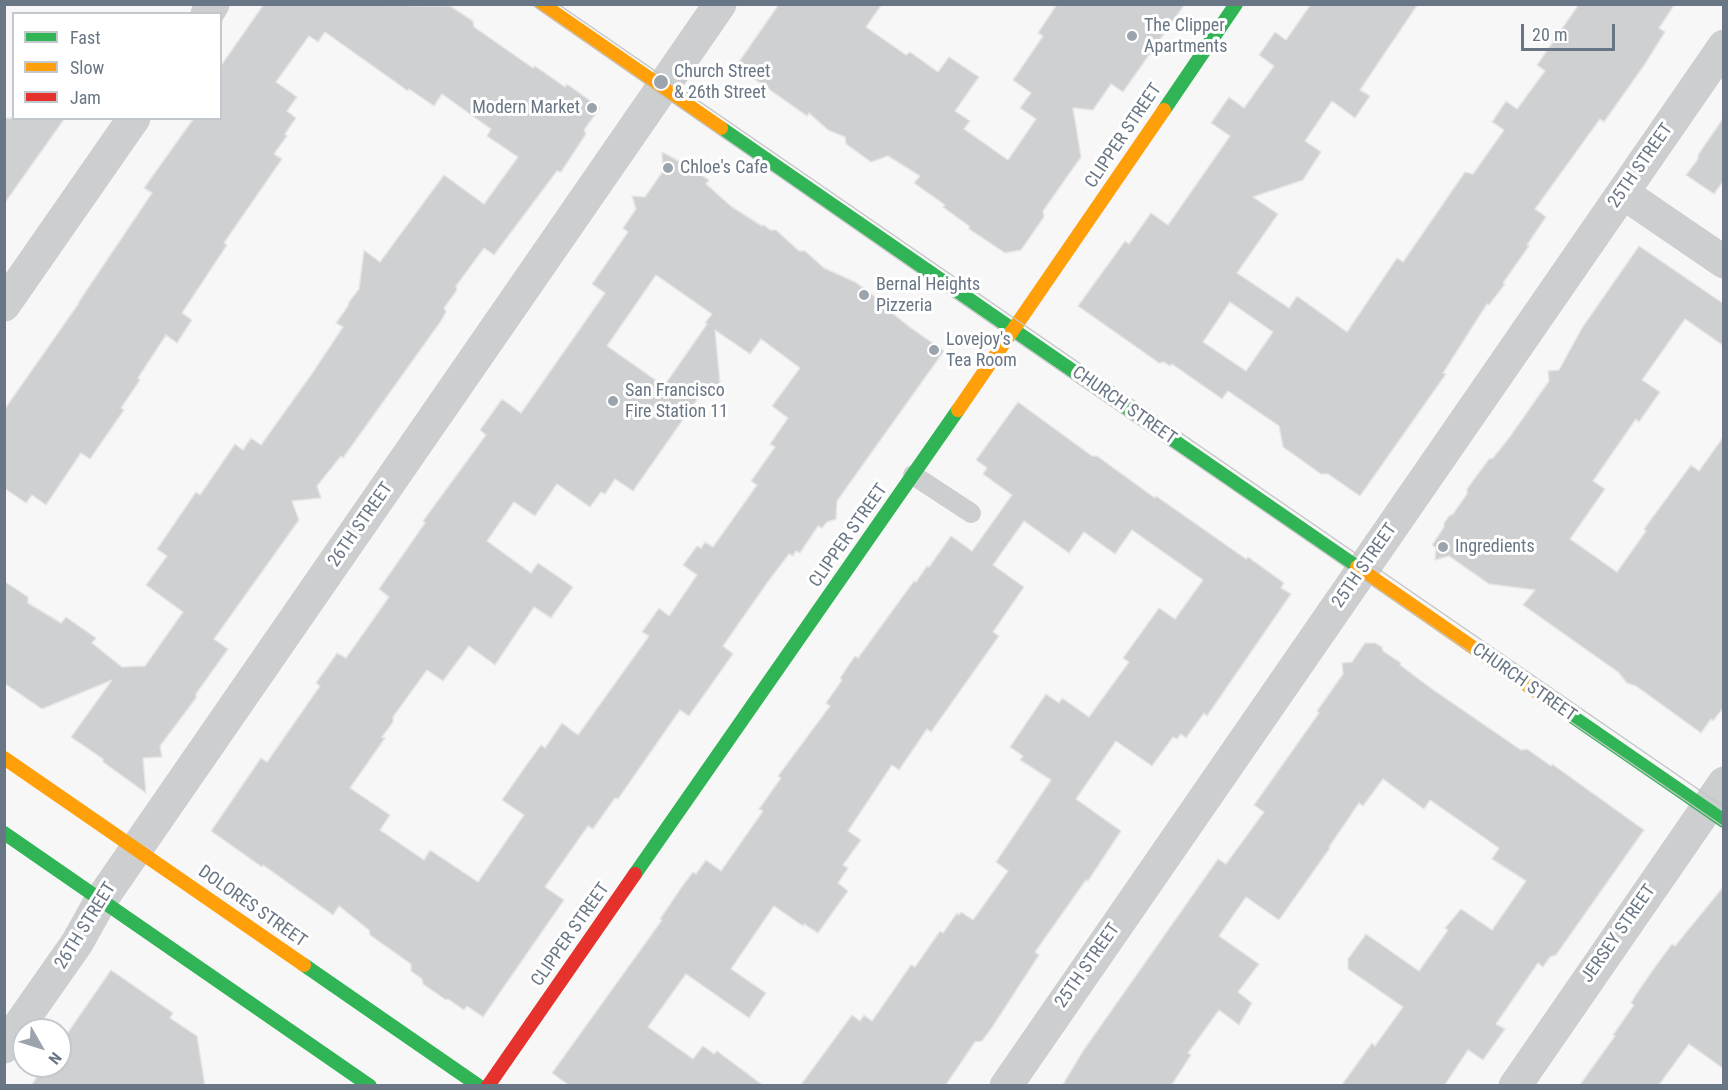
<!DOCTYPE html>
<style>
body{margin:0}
#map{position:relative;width:1728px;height:1090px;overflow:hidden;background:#f7f7f7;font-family:"Roboto Condensed",sans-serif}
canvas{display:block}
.frame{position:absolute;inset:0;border:6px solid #697685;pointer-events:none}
.legend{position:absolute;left:12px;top:12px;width:210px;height:108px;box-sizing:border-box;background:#fff;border:2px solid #c3c8ce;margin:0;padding:8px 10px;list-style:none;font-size:18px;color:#697685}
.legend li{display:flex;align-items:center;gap:12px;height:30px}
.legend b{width:30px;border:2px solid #c3c8ce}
.north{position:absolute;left:12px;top:1018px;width:60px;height:60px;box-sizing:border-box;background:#fff;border:2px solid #c3c8ce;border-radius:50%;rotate:129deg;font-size:16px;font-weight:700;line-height:24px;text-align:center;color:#697685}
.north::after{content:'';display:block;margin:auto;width:21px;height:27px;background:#9ba3ad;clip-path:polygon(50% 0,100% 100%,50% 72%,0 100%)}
.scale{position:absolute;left:1521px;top:24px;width:94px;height:27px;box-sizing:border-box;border:3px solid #697685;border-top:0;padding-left:8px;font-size:18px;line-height:21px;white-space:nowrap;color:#697685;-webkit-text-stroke:4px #fff;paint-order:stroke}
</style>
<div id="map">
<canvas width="1728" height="1090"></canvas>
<div class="frame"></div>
<ul class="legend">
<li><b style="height:8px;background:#30b455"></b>Fast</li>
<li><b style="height:8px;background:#ff9f0a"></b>Slow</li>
<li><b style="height:8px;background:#e5322d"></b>Jam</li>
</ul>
<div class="north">N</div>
<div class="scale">20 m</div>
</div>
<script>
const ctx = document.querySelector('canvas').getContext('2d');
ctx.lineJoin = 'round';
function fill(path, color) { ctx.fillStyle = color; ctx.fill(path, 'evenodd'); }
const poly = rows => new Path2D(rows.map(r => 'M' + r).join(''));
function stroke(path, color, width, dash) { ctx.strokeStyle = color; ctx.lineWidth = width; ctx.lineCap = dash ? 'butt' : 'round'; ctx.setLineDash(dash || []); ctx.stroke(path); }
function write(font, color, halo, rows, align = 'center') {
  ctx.font = font + ' "Roboto Condensed",sans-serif'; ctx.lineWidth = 6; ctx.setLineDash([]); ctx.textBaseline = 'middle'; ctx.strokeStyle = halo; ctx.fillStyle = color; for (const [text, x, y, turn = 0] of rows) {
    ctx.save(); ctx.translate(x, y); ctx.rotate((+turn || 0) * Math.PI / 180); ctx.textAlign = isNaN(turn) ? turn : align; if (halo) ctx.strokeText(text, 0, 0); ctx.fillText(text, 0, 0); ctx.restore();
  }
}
const building = poly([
 [264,4,450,6,473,21,474,27,533,68,535,66,565,87,567,84,600,108,584,130,586,134,561,172,557,171,494,255,484,248,456,286,457,290,444,308,446,312,441,321,343,458,341,456,317,486,321,498,292,501,299,520,214,639,228,649,196,694,196,698,160,746,162,757,143,758,146,793,103,762,103,759,71,737,112,680,42,709,4,683,4,581,28,597,28,603,61,623,66,617,96,638,92,643,122,667,145,666,183,612,146,585,167,556,157,549,196,492,200,495,235,444,243,450,251,438,261,445,311,375,343,327,336,323,348,306,349,302,359,289,364,250,380,262,444,175,484,204,518,157,487,136,491,129,442,94,434,106,409,89,408,91,325,32,318,42,309,36,276,82,297,97,287,111,296,118,285,134,287,136,274,154,282,159,224,243,227,245,182,313,192,320,177,343,166,335,138,378,140,380,121,408,124,410,90,459,81,453,46,505,32,495,26,503,4,488,4,410,79,303,78,303,152,193,144,188,194,118,220,118,220,67,264,4],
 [779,4,882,4,866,27,906,55,910,52,938,72,949,57,979,77,955,111,970,121,964,129,1008,160,1036,119,1020,108,1031,93,1013,80,1043,36,1038,33,1057,4,1185,4,1123,92,1111,84,1093,110,1073,108,1081,157,1043,211,1044,217,1021,250,1005,253,969,229,969,226,943,207,945,205,914,183,920,176,888,156,871,162,846,144,845,137,828,130,809,113,807,116,736,66,779,4],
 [1311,4,1418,4,1360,90,1370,96,1355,118,1332,101,1305,141,1321,152,1303,180,1253,197,1278,214,1237,273,1289,308,1297,296,1347,332,1397,258,1403,262,1465,172,1473,174,1504,130,1492,122,1506,101,1517,109,1545,71,1537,65,1579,4,1675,4,1659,28,1665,32,1645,64,1604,122,1600,119,1535,209,1546,217,1527,245,1529,246,1503,283,1505,284,1489,305,1487,304,1443,373,1446,374,1360,496,1328,474,1321,474,1283,447,1279,426,1228,391,1222,399,1172,364,1170,366,1164,362,1159,363,1078,306,1125,241,1129,244,1151,213,1168,225,1230,136,1211,123,1229,97,1244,108,1274,66,1259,55,1275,32,1286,40,1311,4],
 [1230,302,1273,332,1246,371,1203,342,1230,302],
 [1724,117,1724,180,1714,194,1686,175,1698,159,1698,155,1724,117],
 [4,118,65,118,4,204,4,118],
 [662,152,688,166,709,180,706,184,732,207,762,226,764,225,770,230,776,230,799,251,805,251,824,268,855,282,885,304,883,306,911,328,944,351,837,501,836,519,827,522,822,528,818,526,800,553,796,551,793,556,789,554,767,583,723,646,733,654,689,716,680,710,618,799,615,798,593,829,588,826,545,887,564,900,483,1017,467,1006,464,1010,448,999,446,1000,423,984,422,979,411,971,411,964,370,935,369,930,339,906,333,915,263,865,262,867,211,831,261,758,267,762,320,686,316,683,337,653,346,658,389,597,379,589,425,523,423,521,486,435,480,430,502,399,521,413,605,293,592,284,628,232,623,228,636,209,632,196,645,197,663,171,662,152],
 [656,275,712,314,705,323,707,324,664,386,607,346,656,275],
 [715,330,750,354,761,339,800,368,772,406,788,418,770,444,775,447,751,481,757,485,713,547,705,542,701,548,697,546,683,565,697,575,669,616,659,608,642,632,649,636,578,735,562,723,545,748,541,745,525,767,502,800,524,815,478,882,430,850,424,860,380,830,390,815,350,788,385,738,382,737,393,722,393,717,427,670,443,681,469,646,495,665,534,607,551,618,573,587,538,563,531,573,487,541,514,502,535,516,557,484,590,507,601,492,605,494,615,479,633,491,708,384,721,393,715,330],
 [1639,246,1724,304,1724,346,1685,319,1642,380,1660,392,1639,422,1636,419,1593,481,1605,489,1570,539,1617,572,1646,531,1644,529,1691,465,1699,471,1724,436,1724,707,1713,721,1711,719,1701,733,1636,686,1627,683,1618,672,1523,605,1535,590,1489,584,1449,556,1435,560,1436,548,1432,545,1444,527,1444,523,1449,516,1453,514,1467,494,1467,489,1489,459,1493,458,1509,438,1549,381,1548,371,1559,370,1582,328,1639,246],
 [1018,402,1092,456,1097,456,1155,498,1156,496,1246,559,1248,557,1284,583,1281,588,1291,594,1207,716,1204,713,1186,738,1181,734,1177,739,1173,737,1152,766,1116,741,1076,799,1121,831,1088,881,1086,880,1035,952,1039,955,993,1026,982,1041,975,1042,945,1086,800,1086,852,1015,860,1021,864,1015,872,1021,911,965,915,967,940,931,943,933,957,913,959,915,961,912,973,920,1008,871,996,862,1051,780,1020,760,1023,756,1010,747,1046,694,1059,703,1062,698,1089,717,1129,662,1123,658,1159,608,1175,619,1203,580,1132,530,1115,554,1084,532,1069,553,1024,521,993,565,1024,587,993,632,999,636,931,732,927,729,899,770,892,765,848,831,861,840,843,865,848,868,838,883,848,891,818,933,804,924,803,926,774,906,731,969,766,993,749,1018,686,974,648,1027,693,1059,703,1046,714,1054,717,1051,764,1086,570,1086,552,1073,662,920,660,919,681,888,693,872,696,874,706,860,721,871,763,811,759,809,781,778,778,776,830,706,826,703,842,680,840,678,855,656,858,658,914,581,916,582,927,566,929,567,951,536,972,551,1012,495,983,474,987,468,976,460,1018,402],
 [1365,643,1375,643,1382,647,1383,651,1401,663,1400,665,1432,689,1521,750,1527,749,1551,766,1552,764,1644,830,1556,955,1550,957,1543,967,1538,963,1496,1024,1505,1029,1483,1060,1468,1050,1444,1086,1341,1086,1372,1043,1375,1046,1403,1007,1348,969,1348,959,1366,934,1419,971,1448,930,1445,928,1461,909,1492,930,1526,881,1492,859,1499,848,1430,800,1424,809,1383,779,1363,806,1359,803,1329,847,1330,848,1279,920,1246,897,1219,936,1259,964,1238,992,1252,1003,1239,1025,1219,1010,1188,1053,1191,1055,1171,1086,1062,1086,1083,1051,1218,859,1226,864,1264,812,1254,805,1319,713,1317,711,1343,674,1342,663,1352,662,1365,643],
 [1724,886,1724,1069,1689,1044,1658,1086,1579,1086,1615,1036,1613,1035,1634,1005,1631,1003,1635,996,1655,967,1672,944,1675,946,1724,886],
 [111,970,173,1013,170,1018,197,1036,205,1086,31,1086,44,1066,60,1066,60,1044,111,970]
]);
const lane = poly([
 [913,475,971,513]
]);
const street = poly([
 [207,14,213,4],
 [1623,193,1724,262],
 [4,305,134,118],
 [4,1047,77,943,101,900,720,4],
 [1006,1086,1724,46],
 [1515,1086,1724,783]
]);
const fast = poly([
 [1164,110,1236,4],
 [721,128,1357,567],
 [1563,710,1724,821],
 [4,833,370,1086],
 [635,874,958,410],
 [304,965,479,1086]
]);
const slow = poly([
 [542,4,721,128],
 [958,410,1164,110],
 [1357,567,1563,710],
 [4,758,304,965]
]);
const jam = poly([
 [488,1086,635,874]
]);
const tram = poly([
 [531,4,977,314,1724,827],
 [558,4,1724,807]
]);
const markers = [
 [1132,36,6,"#9ba3ad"],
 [661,82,8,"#9ba3ad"],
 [592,108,6,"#9ba3ad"],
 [668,168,6,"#9ba3ad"],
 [864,295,6,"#9ba3ad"],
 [934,350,6,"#9ba3ad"],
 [613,401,6,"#9ba3ad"],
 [1443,547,6,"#9ba3ad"]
];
const poiNames = [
 ["The Clipper",1144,26],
 ["Apartments",1144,47],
 ["Church Street",674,72],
 ["& 26th Street",674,93],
 ["Modern Market",580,108,"right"],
 ["Chloe's Cafe",680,168],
 ["Bernal Heights",876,285],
 ["Pizzeria",876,306],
 ["Lovejoy's",946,340],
 ["Tea Room",946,361],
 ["San Francisco",625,391],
 ["Fire Station 11",625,412],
 ["Ingredients",1455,547]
];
const streetNames = [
 ["CLIPPER STREET",1124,136,-56],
 ["25TH STREET",1641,166,-55],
 ["CHURCH STREET",1124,406,35],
 ["26TH STREET",361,525,-55],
 ["CLIPPER STREET",849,536,-55],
 ["25TH STREET",1365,566,-55],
 ["CHURCH STREET",1524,683,35],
 ["DOLORES STREET",252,907,35],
 ["26TH STREET",86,926,-58],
 ["JERSEY STREET",1619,934,-55],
 ["CLIPPER STREET",571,935,-55],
 ["25TH STREET",1088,966,-55]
];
fill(building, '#ced0d1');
stroke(building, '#e6e6e6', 1.5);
stroke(lane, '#cdced0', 20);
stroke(street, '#cdced0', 33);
stroke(fast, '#30b455', 14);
stroke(slow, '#ff9f0a', 14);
stroke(jam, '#e5322d', 14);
stroke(tram, '#c4c5c6', 1.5);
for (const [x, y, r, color] of markers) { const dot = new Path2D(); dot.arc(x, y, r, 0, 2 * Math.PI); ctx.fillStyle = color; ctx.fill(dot); stroke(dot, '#fff', 2); }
write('18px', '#697685', '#fff', poiNames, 'left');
write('18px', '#697685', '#fff', streetNames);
</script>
